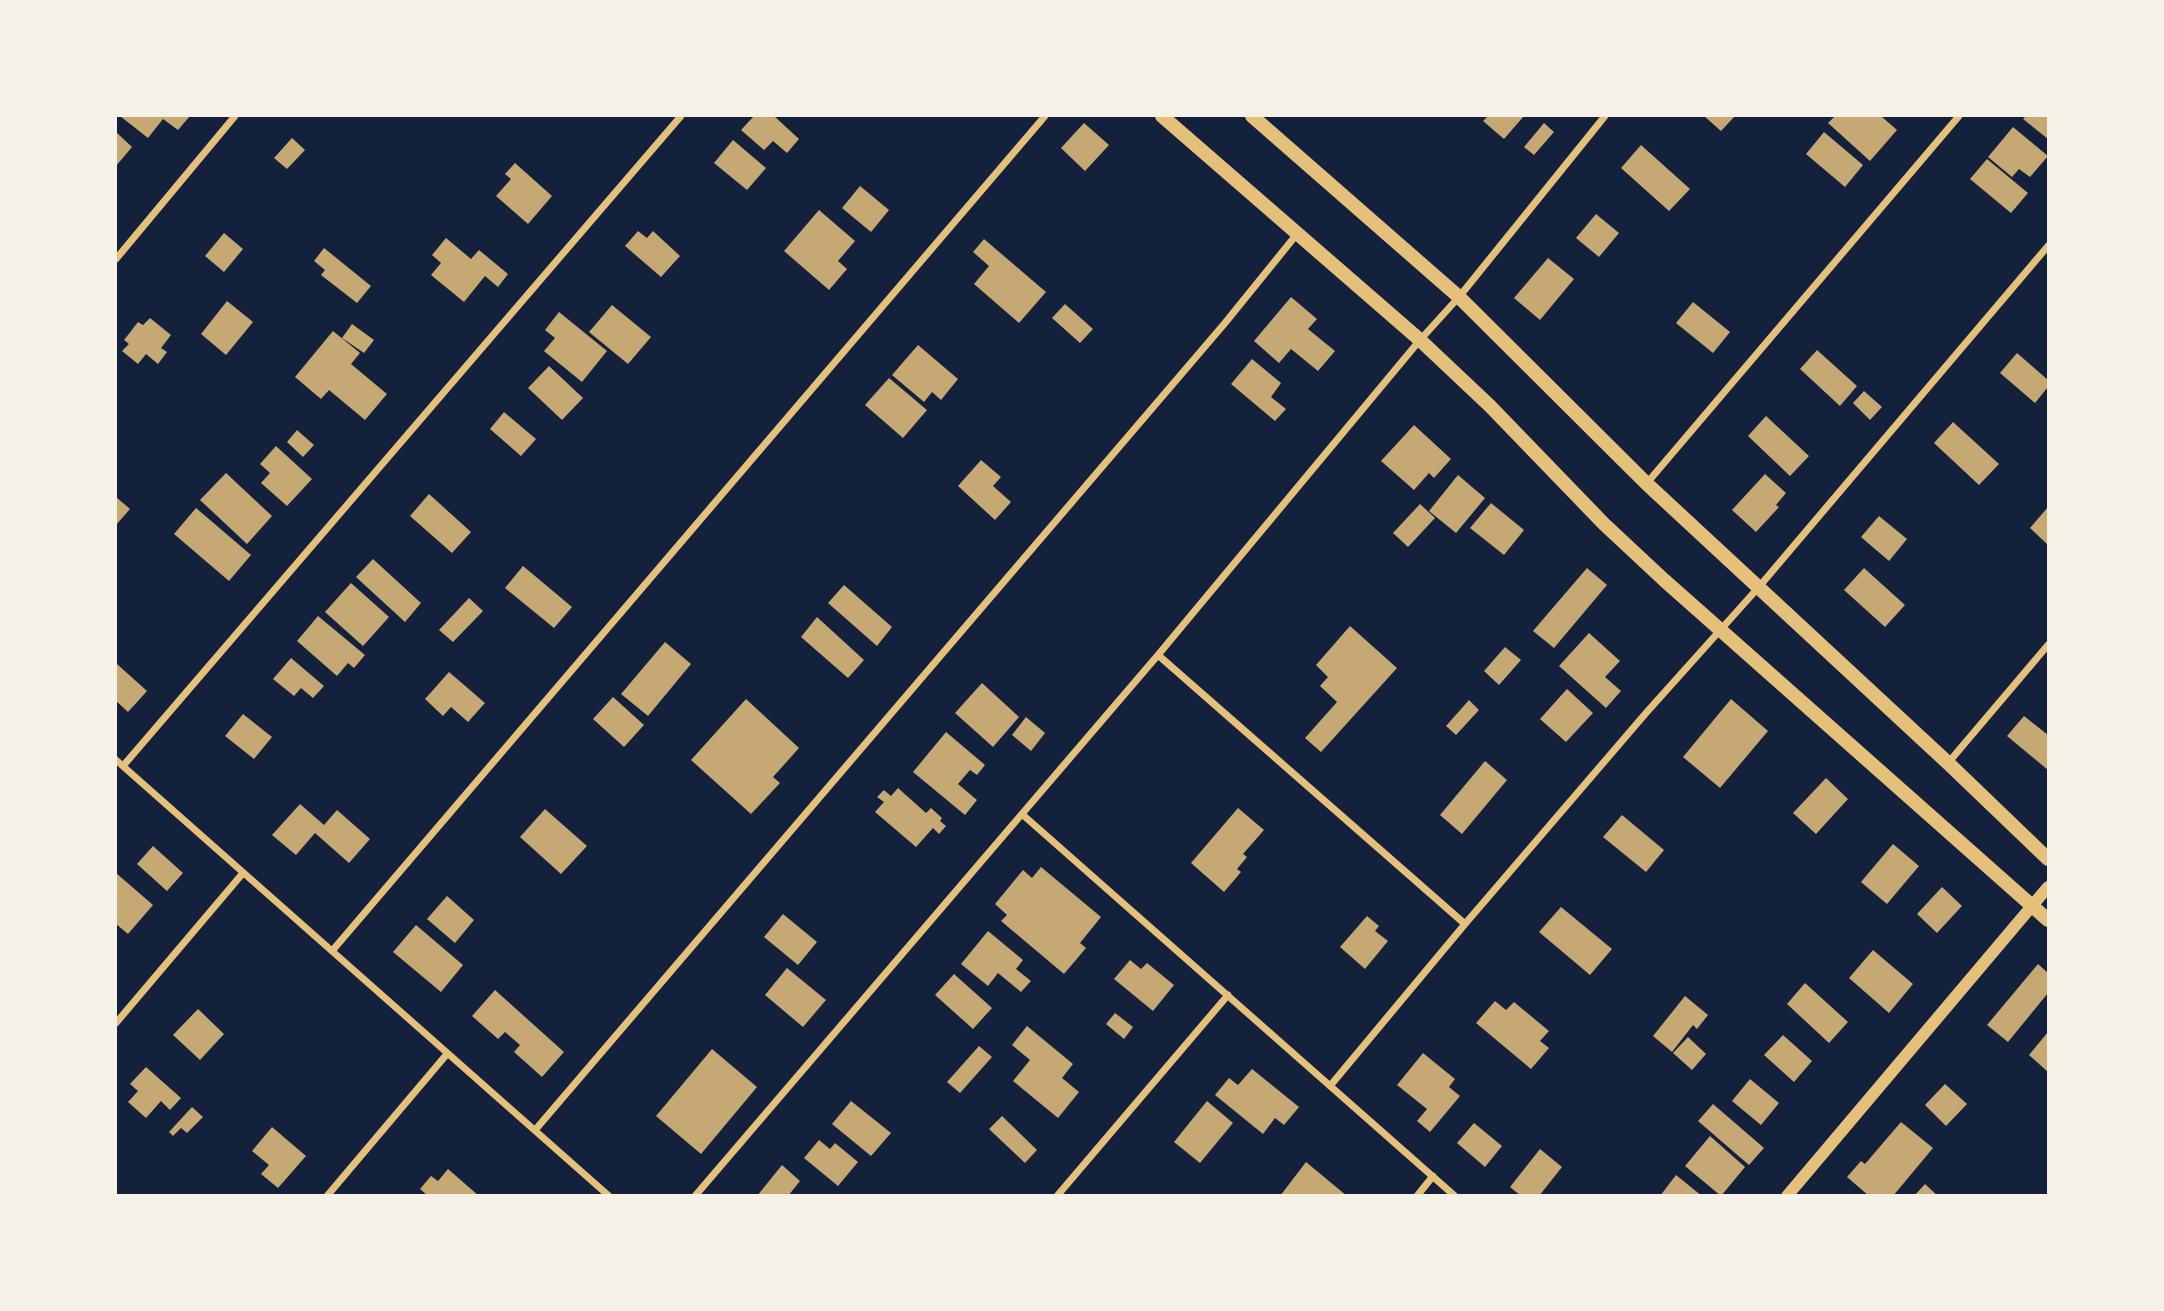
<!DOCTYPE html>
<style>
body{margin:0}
#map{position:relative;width:2164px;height:1311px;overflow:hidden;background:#14213d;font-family:Raleway,sans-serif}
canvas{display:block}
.frame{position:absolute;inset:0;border:117px solid #f6f1e7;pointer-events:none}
</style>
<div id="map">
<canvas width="2164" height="1311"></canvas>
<div class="frame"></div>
</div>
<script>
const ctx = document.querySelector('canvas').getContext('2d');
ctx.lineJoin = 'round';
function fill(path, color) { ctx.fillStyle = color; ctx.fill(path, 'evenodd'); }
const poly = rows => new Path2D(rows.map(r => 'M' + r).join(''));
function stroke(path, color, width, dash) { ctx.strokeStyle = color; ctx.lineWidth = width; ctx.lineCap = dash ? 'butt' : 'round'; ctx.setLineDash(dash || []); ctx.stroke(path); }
const building = poly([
 [120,116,190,116,178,130,163,119,148,138],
 [754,116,774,116,799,139,787,153,773,141,764,150,741,130],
 [1488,116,1524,116,1504,139,1483,121],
 [1704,116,1735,116,1721,131],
 [1835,116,1881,116,1897,130,1870,161,1828,123],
 [2026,116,2048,116,2048,139,2023,119],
 [1084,123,1109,145,1085,171,1061,148],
 [1544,123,1554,132,1534,155,1524,147],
 [2013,127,2048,156,2030,177,2019,169,2012,177,1988,157],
 [116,132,132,147,116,166],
 [1824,132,1863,165,1845,187,1806,154],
 [292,138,305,150,287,169,274,158],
 [733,140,766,168,747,190,714,163],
 [1641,145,1690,189,1669,211,1621,168],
 [1987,159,2028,193,2011,213,1970,179],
 [515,163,552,196,528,224,496,196,511,179,505,174],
 [860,186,889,210,871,232,842,208],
 [819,210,855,241,838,261,847,269,829,290,784,251],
 [1596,214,1619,233,1599,257,1576,238],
 [638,231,647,238,653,231,680,256,661,277,625,246],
 [224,233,243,249,224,272,205,256],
 [446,238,471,259,479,250,508,274,498,287,485,276,464,302,431,275,441,263,432,255],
 [984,239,1046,292,1019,323,974,284,989,266,973,252],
 [324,248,371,286,357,303,321,275,325,270,314,261],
 [1548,258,1574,279,1540,320,1514,298],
 [1291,297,1317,319,1308,329,1335,351,1318,371,1291,349,1279,363,1254,341],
 [227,301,253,322,226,355,201,334],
 [1693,302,1730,332,1713,353,1676,323],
 [1065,304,1093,329,1080,343,1052,318],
 [612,305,651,337,628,364,589,332],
 [559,312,607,351,582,382,544,351,555,338,545,330],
 [150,318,171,335,161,348,167,352,158,364,146,354,138,364,122,351,129,344,124,340,138,322,143,325],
 [352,324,374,340,364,353,342,338],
 [333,331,360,353,351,364,387,394,365,420,329,390,321,399,295,377],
 [918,345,958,379,941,400,932,392,924,402,892,375],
 [1817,350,1857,386,1840,406,1800,369],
 [2017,353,2048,380,2048,387,2035,403,2000,373],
 [1252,359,1281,383,1271,397,1286,409,1275,421,1231,384],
 [549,366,583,398,562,420,528,388],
 [889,378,927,410,903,438,865,405],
 [1864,391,1882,407,1870,420,1853,403],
 [504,412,536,439,521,456,490,429],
 [1766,416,1809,456,1790,476,1748,436],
 [1953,422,1999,464,1979,485,1934,443],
 [1414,425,1451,459,1434,478,1429,473,1414,490,1381,461],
 [297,430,314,445,303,457,287,442],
 [276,446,312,479,287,506,261,483,270,473,260,464],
 [981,460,1001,477,993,486,1011,502,995,520,958,486],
 [226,473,272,516,247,544,200,500],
 [1765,474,1786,493,1776,505,1779,507,1756,532,1732,510],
 [1458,475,1485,498,1456,533,1429,511],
 [429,494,471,532,452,553,410,516],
 [116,497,130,509,116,525],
 [1491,503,1524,530,1504,555,1470,528],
 [1420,504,1435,518,1408,547,1393,533],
 [2048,507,2048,545,2030,528],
 [196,508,251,555,229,581,174,534],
 [1879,516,1907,539,1889,561,1861,537],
 [373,559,421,603,405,622,356,577],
 [523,566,572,607,554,628,505,588],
 [1587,568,1607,585,1554,648,1533,631],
 [1864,568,1905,605,1885,627,1844,590],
 [351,583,389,617,363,646,325,612],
 [844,585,892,627,877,646,828,603],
 [469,598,483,611,453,642,439,630],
 [318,616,365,655,354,668,348,663,337,676,297,641],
 [817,617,864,660,848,678,801,637],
 [1350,626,1397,668,1321,752,1305,738,1337,702,1320,686,1328,677,1316,665],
 [1589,633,1620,661,1605,677,1621,691,1606,708,1559,666],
 [665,642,691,664,648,716,621,694],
 [1505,647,1521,660,1499,685,1484,671],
 [291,658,324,686,313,698,301,688,294,696,273,679],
 [117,664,147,691,128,712,116,701],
 [449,672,485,703,468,722,451,707,443,716,425,699],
 [982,683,1019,717,993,747,955,713],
 [1567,689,1593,713,1566,742,1540,719],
 [613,697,644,725,624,747,593,719],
 [746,699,799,748,773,777,780,783,751,814,691,760],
 [1731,699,1768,731,1720,788,1683,757],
 [1469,700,1479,710,1456,735,1446,726],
 [243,714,272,737,254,759,225,736],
 [2024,716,2048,735,2048,770,2007,736],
 [1026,717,1045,733,1031,751,1012,735],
 [946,732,985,765,977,775,970,770,958,784,977,800,965,815,913,772],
 [1485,761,1507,780,1462,834,1440,815],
 [1826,778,1848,799,1816,834,1793,813],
 [898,788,926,813,931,808,942,818,940,821,946,826,939,834,933,828,916,847,875,812,884,802,877,797,884,790,891,796],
 [300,804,324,825,337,810,370,839,349,863,315,833,296,855,272,835],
 [1238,808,1264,830,1243,854,1247,857,1237,869,1241,872,1224,892,1191,863],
 [545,809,587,846,561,874,520,837],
 [1622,815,1664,850,1646,872,1603,837],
 [1893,844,1919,866,1887,904,1861,882],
 [153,846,183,873,167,891,137,864],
 [1041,867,1101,917,1080,943,1086,948,1064,974,1001,921,1007,915,995,904,1023,870,1032,878],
 [116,873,153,905,128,934,116,924],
 [1942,887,1962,906,1937,933,1917,914],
 [447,896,474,920,455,943,427,919],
 [1561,907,1612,949,1590,975,1539,932],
 [783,914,817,942,798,965,764,937],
 [1367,916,1379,926,1375,931,1388,941,1365,969,1340,947],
 [416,925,463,965,441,992,393,952],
 [988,931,1023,960,1016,969,1031,981,1021,992,998,973,988,986,961,964],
 [1873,950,1913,984,1889,1013,1849,978],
 [1130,960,1141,969,1147,963,1174,985,1153,1011,1114,979],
 [2038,964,2048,973,2048,993,2008,1042,1987,1025],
 [787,968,826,1000,803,1027,765,995],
 [954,974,992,1008,973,1029,935,995],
 [1805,983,1848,1022,1829,1043,1787,1004],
 [495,990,564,1052,542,1077,514,1052,520,1045,505,1032,498,1039,472,1016],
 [1685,996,1708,1015,1697,1029,1693,1025,1672,1052,1653,1036],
 [1495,1001,1506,1010,1514,1002,1549,1031,1540,1041,1549,1048,1531,1069,1476,1023],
 [198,1009,224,1034,200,1060,173,1035],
 [1115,1013,1133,1027,1124,1039,1106,1024],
 [1027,1026,1073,1064,1062,1078,1079,1092,1058,1118,1013,1081,1030,1060,1012,1045],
 [2048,1032,2048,1072,2029,1055],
 [1783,1035,1812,1061,1794,1082,1764,1055],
 [1688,1037,1706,1054,1692,1070,1673,1053],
 [979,1046,992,1057,960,1093,947,1082],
 [712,1049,757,1087,701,1154,656,1116],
 [1423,1053,1455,1079,1449,1087,1460,1096,1430,1132,1417,1121,1427,1109,1397,1085],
 [146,1067,181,1098,170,1110,161,1101,146,1118,128,1102,138,1091,130,1084],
 [1252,1069,1299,1107,1284,1125,1275,1118,1263,1134,1215,1095,1229,1078,1238,1085],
 [1750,1079,1779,1103,1761,1125,1732,1101],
 [1945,1084,1967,1104,1946,1126,1925,1105],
 [851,1101,891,1133,871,1156,832,1124],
 [1207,1101,1233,1123,1200,1163,1174,1142],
 [1713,1104,1764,1148,1749,1165,1698,1121],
 [192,1107,203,1117,187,1133,181,1128,173,1136,169,1132],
 [1002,1116,1037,1150,1025,1163,989,1129],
 [1901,1122,1933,1148,1893,1196,1869,1196,1847,1177,1861,1161,1865,1164],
 [1474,1123,1502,1146,1485,1167,1457,1143],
 [272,1127,306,1156,278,1188,261,1174,269,1165,252,1151],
 [1710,1136,1745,1167,1721,1196,1685,1166],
 [819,1140,830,1149,835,1143,858,1162,838,1186,804,1158],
 [1540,1149,1562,1167,1539,1196,1521,1196,1510,1187],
 [1306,1162,1347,1196,1280,1196],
 [782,1165,800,1181,788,1196,757,1196],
 [448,1169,479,1196,428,1196,420,1189,431,1176,438,1181],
 [1676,1175,1702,1196,1660,1196],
 [1925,1184,1938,1196,1914,1196]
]);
const minor = poly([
 [116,259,235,116],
 [1647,483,1959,116],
 [1158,655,1465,924],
 [116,760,609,1196],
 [1948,763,2048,645],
 [123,766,681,116],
 [1023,815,1455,1196],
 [332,951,1045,116],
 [116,1023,243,873],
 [1330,1086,1465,924,1646,713,1758,588,2048,246],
 [536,1129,1225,323,1297,234],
 [327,1196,447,1054],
 [695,1196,1158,655,1420,340,1459,297,1605,116],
 [1057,1196,1228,995],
 [1417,1196,1433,1176]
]);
const tertiary = poly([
 [1787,1196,2048,887]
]);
const secondary = poly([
 [1162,116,1420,340,1490,406,1604,524,1664,580,2048,920],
 [1252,116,1459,297,1647,484,1948,763,2048,859]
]);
fill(building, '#c6a872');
stroke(minor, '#e5c07b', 7);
stroke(tertiary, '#e5c07b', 12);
stroke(secondary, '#e5c07b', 14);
</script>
